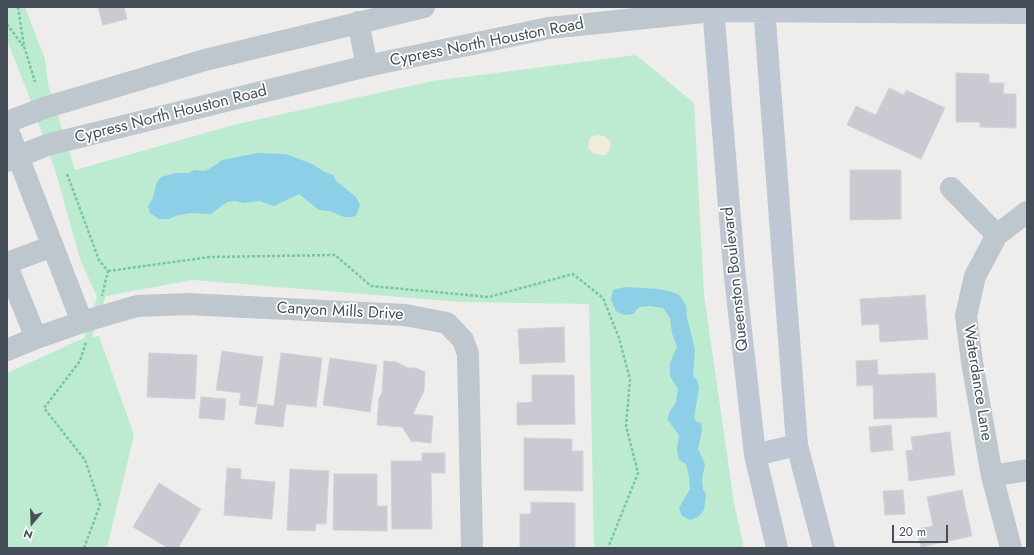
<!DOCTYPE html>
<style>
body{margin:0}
#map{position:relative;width:1034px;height:555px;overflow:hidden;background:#efedec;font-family:Jost,sans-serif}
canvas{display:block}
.frame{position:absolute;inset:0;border:8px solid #464f59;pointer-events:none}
.north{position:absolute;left:12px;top:503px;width:40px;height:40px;-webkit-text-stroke:3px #fff;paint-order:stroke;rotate:199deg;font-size:11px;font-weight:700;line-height:16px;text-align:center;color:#464f59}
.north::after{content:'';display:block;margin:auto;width:14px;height:18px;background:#464f59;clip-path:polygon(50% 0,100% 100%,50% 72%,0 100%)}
.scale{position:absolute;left:892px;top:525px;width:56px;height:18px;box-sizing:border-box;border:2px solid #464f59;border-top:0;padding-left:5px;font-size:12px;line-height:14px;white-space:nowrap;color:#464f59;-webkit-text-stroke:3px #fff;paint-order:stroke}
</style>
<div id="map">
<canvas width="1034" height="555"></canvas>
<div class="frame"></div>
<div class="north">N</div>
<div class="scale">20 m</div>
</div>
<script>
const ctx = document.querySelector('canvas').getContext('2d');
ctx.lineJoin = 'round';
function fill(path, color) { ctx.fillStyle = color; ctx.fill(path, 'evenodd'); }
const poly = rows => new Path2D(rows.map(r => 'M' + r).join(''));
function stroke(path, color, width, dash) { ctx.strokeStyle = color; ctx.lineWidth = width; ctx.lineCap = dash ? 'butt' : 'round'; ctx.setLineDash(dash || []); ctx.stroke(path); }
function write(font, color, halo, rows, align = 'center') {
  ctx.font = font + ' Jost,sans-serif'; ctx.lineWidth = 3.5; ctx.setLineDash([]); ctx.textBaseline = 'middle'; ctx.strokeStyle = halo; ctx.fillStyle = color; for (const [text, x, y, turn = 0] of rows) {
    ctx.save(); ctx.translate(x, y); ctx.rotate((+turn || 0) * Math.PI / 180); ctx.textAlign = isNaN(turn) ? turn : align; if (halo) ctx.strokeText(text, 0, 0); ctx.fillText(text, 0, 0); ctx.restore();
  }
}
const green = poly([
 [7,7,25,7,45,59,48,84,75,170,237,124,433,81,636,55,694,103,704,295,734,503,744,548,594,548,589,304,461,302,192,280,106,296,92,337,99,336,134,435,107,548,7,548,7,373,84,338,97,297,80,259,56,173,27,91,7,40]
]);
const sand = poly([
 [598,135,604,136,609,140,611,144,609,151,606,155,601,155,593,153,588,148,589,140,592,136]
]);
const water = poly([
 [258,153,286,154,312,164,325,172,333,175,336,181,356,197,360,205,356,216,352,217,344,217,330,211,319,210,299,194,274,206,259,201,244,203,235,201,227,202,211,214,192,213,178,215,169,219,159,219,150,213,148,206,153,198,156,184,161,177,176,173,188,173,194,170,205,171,214,166,222,160],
 [625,287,659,289,672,292,679,295,686,305,687,318,695,350,693,376,697,380,699,388,694,418,697,422,701,423,702,430,698,449,705,464,702,480,703,489,706,494,704,510,698,517,690,520,682,516,679,508,690,489,689,476,686,464,679,460,677,449,679,435,667,419,670,411,676,403,678,389,670,376,670,363,677,347,672,333,670,318,663,308,649,306,639,307,633,314,624,315,616,311,611,300,613,290]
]);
const building = poly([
 [98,7,124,7,127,19,103,25,98,7],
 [956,73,989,74,989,83,1004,83,1003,94,1016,94,1016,128,980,127,980,122,956,122,956,73],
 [889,88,904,95,906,90,945,108,921,159,847,125,856,106,876,115,889,88],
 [850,170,901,170,901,219,850,220,850,170],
 [925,295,928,339,880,342,879,324,862,325,860,299,925,295],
 [564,327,565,362,520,364,518,329,564,327],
 [222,351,263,357,256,407,239,405,241,393,216,390,222,351],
 [149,353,197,355,195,399,147,397,149,353],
 [281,353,322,358,316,407,286,404,283,427,255,424,258,404,274,406,281,353],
 [330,358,377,365,370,412,323,405,330,358],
 [877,360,878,375,935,373,937,417,874,419,873,385,857,386,856,361,877,360],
 [384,361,396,362,408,368,416,368,425,372,424,391,413,414,433,416,431,443,411,441,402,427,377,425,379,398,382,393,384,361],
 [532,375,574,375,575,424,517,425,517,403,532,402,532,375],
 [201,397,226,399,224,420,199,418,201,397],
 [891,425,893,450,871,452,869,427,891,425],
 [950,432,955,475,909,481,906,451,913,450,911,437,950,432],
 [524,438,572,439,572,451,583,451,583,491,524,490,524,438],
 [422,453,445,453,445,473,431,473,432,529,392,529,391,461,422,461,422,453],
 [227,468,241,469,241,479,275,482,272,519,224,515,227,468],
 [290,469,329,471,326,524,316,524,315,531,287,530,290,469],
 [334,474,377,474,377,506,387,506,387,531,333,530,334,474],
 [159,483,201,509,178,548,168,548,133,527,159,483],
 [903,490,905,514,885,515,883,491,903,490],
 [962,490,972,536,921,547,917,529,933,526,927,497,962,490],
 [531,502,575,503,575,548,520,548,520,514,531,514,531,502]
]);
const path = poly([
 [18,7,24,46,35,82],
 [7,24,23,46],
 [67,174,99,260,108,271,102,296],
 [108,271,210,257,335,255,371,286,489,297,573,274,603,298,619,338,630,379,626,426,638,473,608,548],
 [84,548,100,505,85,460,44,408,80,361,86,342]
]);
const minor = poly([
 [7,128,82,322],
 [951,188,997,235],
 [7,263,53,246],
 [7,266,36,338],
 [7,350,36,338,82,322,137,306,188,304,405,315,447,323,463,340,468,354,472,548],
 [992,476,1027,470],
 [1011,548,992,476,972,362,966,316,975,276,997,235,1027,212]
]);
const tertiary = poly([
 [358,22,367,66],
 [7,122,47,107,205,60,424,7],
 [7,161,47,145,367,66,549,28,713,11]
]);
const secondary = poly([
 [713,7,734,268,755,455,777,548],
 [764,7,797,445,824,548],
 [713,11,1027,13],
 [755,455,797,445]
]);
const streetNames = [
 ["Cypress North Houston Road",487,43,-11],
 ["Cypress North Houston Road",171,115,-14],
 ["Queenston Boulevard",736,279,-96],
 ["Canyon Mills Drive",340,312,3],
 ["Waterdance Lane",977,383,81]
];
fill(green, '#bcebd1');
fill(sand, '#f0ebdd');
fill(water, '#8ccfe6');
fill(building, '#cacbd2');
stroke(building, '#d1d2d8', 1);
stroke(path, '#77c7a3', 2.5, [3, 2]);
stroke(minor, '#bec6ce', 22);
stroke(tertiary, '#bec6ce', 22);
stroke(secondary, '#bec7d3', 22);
write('16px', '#464f59', '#fff', streetNames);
</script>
